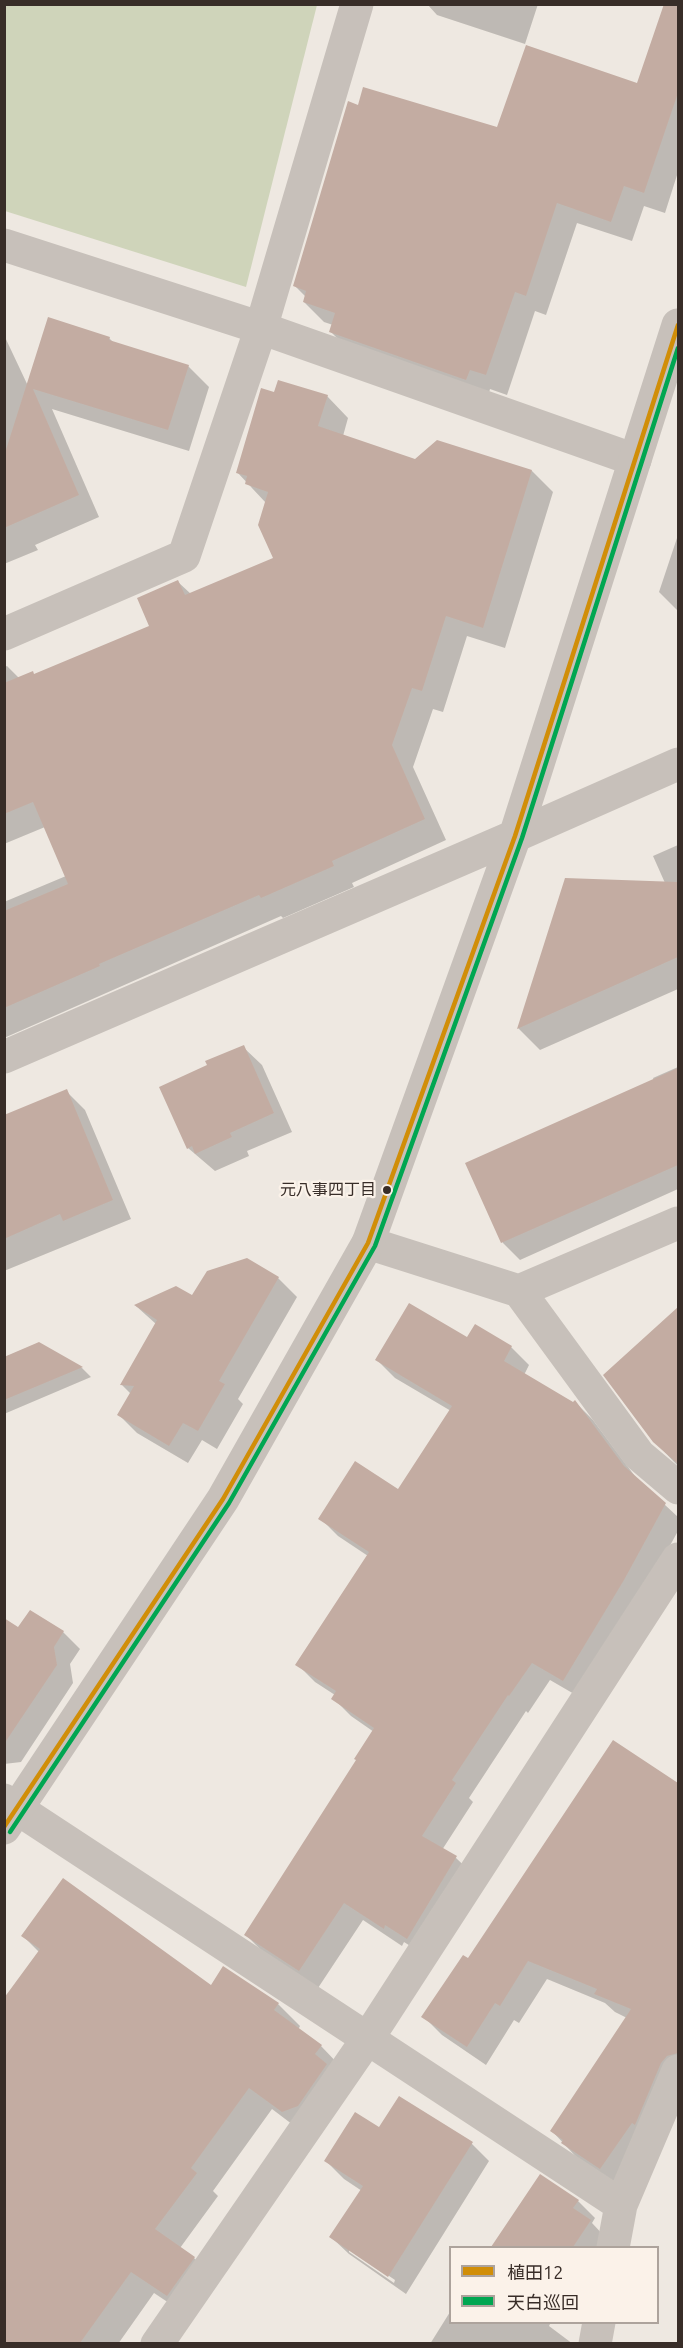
<!DOCTYPE html>
<meta charset="utf-8">
<style>
body{margin:0}
#map{position:relative;width:683px;height:2348px;overflow:hidden;background:#eee8e1;font-family:Ubuntu,"Noto Sans JP",sans-serif}
canvas{display:block}
.frame{position:absolute;inset:0;border:6px solid #382d28;pointer-events:none}
.legend{position:absolute;left:449px;top:2246px;width:210px;height:78px;box-sizing:border-box;background:#fbf2e9;border:2px solid #ada39c;margin:0;padding:8px 10px;list-style:none;font-size:18px;color:#382d28}
.legend li{display:flex;align-items:center;gap:12px;height:30px}
.legend b{width:30px;border:2px solid #ada39c}
</style>
<div id="map">
<canvas width="683" height="2348"></canvas>
<div class="frame"></div>
<ul class="legend">
<li><b style="height:8px;background:#d18e08"></b>植田12</li>
<li><b style="height:8px;background:#00a651"></b>天白巡回</li>
</ul>
</div>
<script>
const ctx = document.querySelector('canvas').getContext('2d');
ctx.lineJoin = 'round';
function fill(path, color) { ctx.fillStyle = color; ctx.fill(path, 'evenodd'); }
const poly = rows => new Path2D(rows.map(r => 'M' + r).join(''));
function stroke(path, color, width, dash) { ctx.strokeStyle = color; ctx.lineWidth = width; ctx.lineCap = dash ? 'butt' : 'round'; ctx.setLineDash(dash || []); ctx.stroke(path); }
function write(font, color, halo, rows, align = 'center') {
  ctx.font = font + ' Ubuntu,"Noto Sans JP",sans-serif'; ctx.lineWidth = 4.5; ctx.setLineDash([]); ctx.textBaseline = 'middle'; ctx.strokeStyle = halo; ctx.fillStyle = color; for (const [text, x, y, turn = 0] of rows) {
    ctx.save(); ctx.translate(x, y); ctx.rotate((+turn || 0) * Math.PI / 180); ctx.textAlign = isNaN(turn) ? turn : align; if (halo) ctx.strokeText(text, 0, 0); ctx.fillText(text, 0, 0); ctx.restore();
  }
}
const green = poly([
 [5,4,317,5,246,287,5,211]
]);
const shadow = poly([
 [427,4,538,4,525,44,437,15],
 [665,4,678,4,678,172,665,213,644,206,632,241,577,223,546,315,535,311,507,395,490,389,487,400,351,352,331,332,333,325,324,322,304,302,306,297,295,286,359,106,498,129,638,85],
 [4,335,28,386,109,338,114,343,188,366,209,387,189,451,52,409,99,517,35,545,38,550,4,564],
 [275,394,327,396,348,418,343,436,416,460,437,442,532,471,553,492,505,648,467,636,443,712,433,709,413,767,446,840,352,883,354,887,283,918,281,916,4,1038,4,902,66,876,45,827,4,844,4,667,7,666,19,678,35,675,151,627,178,582,191,594,275,559,266,503,237,472],
 [678,535,678,611,659,592],
 [678,845,678,989,540,1050,518,1028,665,883,653,856],
 [243,1047,262,1065,292,1132,247,1151,249,1156,215,1171,188,1148,209,1066],
 [678,1067,678,1189,520,1260,503,1243,467,1164,654,1081,653,1078],
 [67,1092,85,1110,131,1219,4,1271,4,1119],
 [247,1260,278,1278,297,1297,238,1399,243,1404,217,1449,202,1440,188,1463,137,1433,119,1415,131,1394,122,1385,156,1324,136,1306,192,1297],
 [678,1309,678,1466,654,1441,605,1375],
 [468,1339,511,1347,529,1365,524,1375,574,1403,575,1402,593,1420,637,1479,678,1517,678,1531,641,1598,581,1698,550,1680,528,1713,526,1711,469,1798,473,1802,442,1850,456,1858,474,1875,426,1956,404,1942,402,1946,363,1920,318,1988,264,1953,246,1935,358,1760,374,1732,351,1716,333,1698,335,1695,315,1682,297,1664,368,1556,338,1536,320,1518,399,1491,451,1411,395,1378,377,1360],
 [39,1343,82,1368,91,1377,4,1414,4,1358],
 [31,1612,63,1632,80,1649,70,1664,73,1683,21,1762,4,1764,4,1620,19,1629],
 [613,1742,678,1785,678,2084,620,2187,581,2162,552,2131,627,2018,615,2012,605,2003,547,1979,519,2023,514,2020,486,2065,442,2035,423,2016,468,1960],
 [23,1936,278,2004,300,2026,298,2030,321,2046,343,2069,305,2134,272,2109,213,2191,218,2196,180,2248,194,2258,216,2280,190,2317,154,2293,118,2344,4,2344,4,2064,39,1952],
 [380,2129,472,2144,489,2161,406,2294,349,2254,331,2237,362,2191,344,2179,326,2161],
 [349,2249,395,2280,394,2283,349,2252],
 [540,2176,578,2201,595,2218,592,2223,607,2239,602,2248,493,2248],
 [450,2312,450,2322,551,2322,549,2326,573,2344,430,2344]
]);
const building = poly([
 [664,4,678,4,678,93,644,193,624,186,611,222,557,203,526,296,515,292,486,375,470,370,466,380,329,332,335,313,303,302,306,291,293,286,348,101,358,105,363,87,497,127,526,45,637,83],
 [48,317,110,337,109,340,189,365,168,430,33,389,79,495,4,528,4,456],
 [278,380,328,395,318,426,415,459,437,440,532,470,483,628,446,616,422,691,412,688,392,745,425,819,332,861,334,866,261,898,259,895,99,964,100,966,4,1008,4,911,68,884,33,802,4,814,4,683,33,671,34,674,149,626,137,598,178,580,185,595,273,558,258,525,268,492,245,484,247,476,236,473,261,388,274,392],
 [565,878,678,882,678,957,517,1029],
 [244,1045,274,1113,230,1133,232,1137,195,1154,192,1146,187,1149,159,1087,207,1065,205,1061],
 [678,1068,678,1165,501,1243,465,1163],
 [67,1089,113,1200,63,1221,60,1214,4,1239,4,1115],
 [247,1258,279,1277,219,1381,225,1384,198,1431,183,1423,169,1446,117,1415,134,1386,120,1385,157,1320,134,1305,176,1286,192,1295,207,1271],
 [409,1303,467,1337,475,1324,512,1346,504,1361,573,1402,575,1400,624,1466,666,1503,624,1580,563,1681,532,1663,509,1696,508,1695,452,1780,456,1783,422,1836,457,1856,407,1939,385,1925,384,1929,344,1903,299,1971,244,1935,356,1760,354,1759,374,1728,331,1699,336,1691,295,1665,369,1552,318,1519,355,1461,398,1489,452,1406,375,1360],
 [678,1307,678,1464,653,1442,603,1375],
 [39,1342,83,1367,4,1400,4,1357],
 [30,1610,64,1631,54,1647,57,1665,4,1744,4,1618,18,1627],
 [613,1740,678,1783,678,2053,667,2056,661,2063,635,2125,632,2123,600,2169,561,2143,563,2140,550,2131,631,2009,594,1994,597,1989,528,1961,500,2006,495,2003,467,2047,421,2017,463,1955,468,1958],
 [63,1878,211,1985,223,1966,279,2003,274,2010,322,2045,315,2054,327,2064,298,2106,282,2112,249,2088,191,2168,197,2173,155,2229,195,2257,167,2296,131,2272,80,2343,4,2343,4,1998,40,1949,21,1936],
 [399,2096,473,2142,388,2277,329,2237,363,2186,324,2161,355,2112,379,2127],
 [540,2174,579,2200,573,2208,591,2220,573,2247,491,2247]
]);
const minor = poly([
 [4,245,261,328,635,460],
 [4,634,184,556,261,328,357,4],
 [515,836,678,764],
 [368,1243,519,1291,678,1223],
 [519,1291,639,1455,678,1488],
 [4,1800,621,2205],
 [613,2248,621,2205,678,2071],
 [157,2344,368,2038,678,1559],
 [595,2344,599,2322]
]);
const tertiary = poly([
 [4,1057,515,836],
 [4,1828,223,1499,368,1243,515,836,678,325]
]);
const bus1 = poly([
 [4,1827,223,1499,368,1243,515,836,678,325]
]);
const bus2 = poly([
 [10,1832,229,1503,375,1246,522,838,678,348]
]);
const markers = [
 [387,1190,5,"#382d28"]
];
const busNames = [
 ["元八事四丁目",376,1190]
];
fill(green, '#cfd4ba');
fill(shadow, '#0003');
fill(building, '#c3aca2');
stroke(minor, '#c7c0ba', 33);
stroke(tertiary, '#c7c0ba', 33);
stroke(bus1, '#d18e08', 4.5);
stroke(bus2, '#00a651', 4.5);
for (const [x, y, r, color] of markers) { const dot = new Path2D(); dot.arc(x, y, r, 0, 2 * Math.PI); ctx.fillStyle = color; ctx.fill(dot); stroke(dot, '#fbf2e9', 2); }
write('16px', '#382d28', '#fbf2e9', busNames, 'right');
</script>
